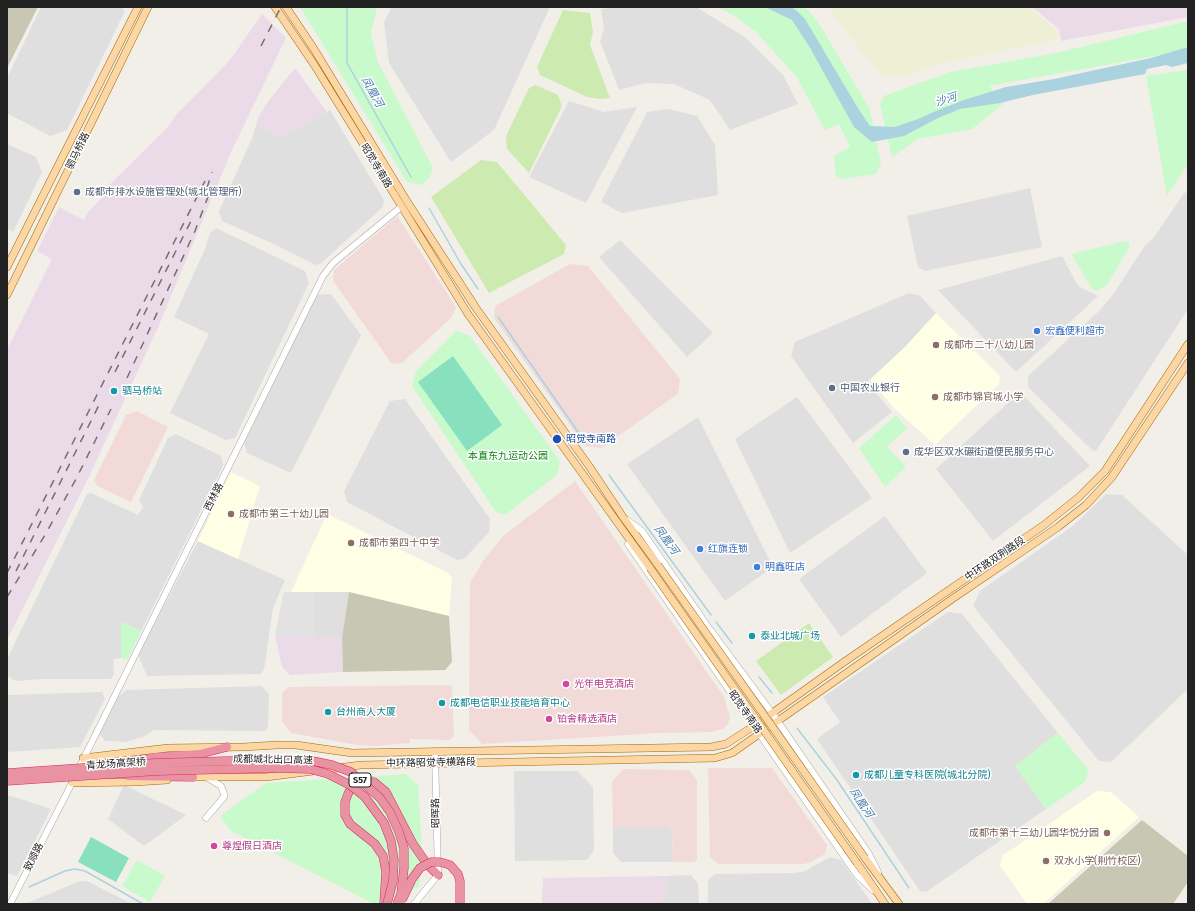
<!DOCTYPE html>
<meta charset="utf-8">
<style>
body{margin:0}
#map{position:relative;width:1195px;height:911px;overflow:hidden;background:#f2efe9;font-family:"Fira Sans",sans-serif}
canvas{display:block}
.frame{position:absolute;inset:0;border:8px solid #222;pointer-events:none}
</style>
<div id="map">
<canvas width="1195" height="911"></canvas>
<div class="frame"></div>
</div>
<script>
const ctx = document.querySelector('canvas').getContext('2d');
ctx.lineJoin = 'round';
function fill(path, color) { ctx.fillStyle = color; ctx.fill(path, 'evenodd'); }
const poly = rows => new Path2D(rows.map(r => 'M' + r).join(''));
function stroke(path, color, width, dash) { ctx.strokeStyle = color; ctx.lineWidth = width; ctx.lineCap = dash ? 'butt' : 'round'; ctx.setLineDash(dash || []); ctx.stroke(path); }
function write(font, color, halo, rows, align = 'center') {
  ctx.font = font + ' "Fira Sans","Noto Sans SC",sans-serif'; ctx.lineWidth = 3; ctx.setLineDash([]); ctx.textBaseline = 'middle'; ctx.strokeStyle = halo; ctx.fillStyle = color; for (const [text, x, y, turn = 0] of rows) {
    ctx.save(); ctx.translate(x, y); ctx.rotate((+turn || 0) * Math.PI / 180); ctx.textAlign = isNaN(turn) ? turn : align; if (halo) ctx.strokeText(text, 0, 0); ctx.fillText(text, 0, 0); ctx.restore();
  }
}
const residential = poly([
 [41,7,121,7,125,11,67,130,50,136,7,113,7,78],
 [392,7,550,7,494,130,451,162,389,63,384,22],
 [616,7,696,7,745,37,783,75,798,104,730,130,710,100,674,84,646,83,619,90,600,41,604,29,601,9],
 [569,101,604,112,637,107,586,203,529,177],
 [668,109,697,116,715,145,718,195,622,213,601,202,647,112],
 [330,110,384,200,383,207,320,264,316,265,278,246,222,221,219,211,253,136,256,125,279,137,296,129],
 [7,144,36,157,42,172,13,232,7,229],
 [1030,188,1042,247,925,271,918,267,907,216],
 [1188,192,1188,309,1096,451,1093,451,1028,387,1028,376,1098,312,1112,296,1144,247,1155,236,1184,193],
 [216,228,305,271,309,283,235,438,226,440,170,413,209,334,174,317,205,249,210,233],
 [620,240,713,333,687,357,599,257],
 [1062,256,1078,286,1098,296,1016,372,938,290],
 [909,293,920,296,936,313,906,346,867,382,892,412,853,443,791,356,795,342],
 [331,294,361,335,291,473,247,453,244,443,316,295],
 [1020,392,1090,466,993,541,936,469],
 [797,397,872,498,790,553,735,439],
 [405,399,490,519,489,532,464,559,457,560,347,502,344,491,390,401],
 [698,417,773,567,725,601,627,464],
 [176,434,221,456,223,466,141,631,121,622,121,658,113,659,114,674,111,679,41,679,18,681,13,680,7,675,7,662,9,655,87,494,91,493,138,515,143,507,139,500,168,438],
 [1106,494,1122,495,1188,555,1188,689,1111,762,1099,761,973,606,980,591,1074,525],
 [885,516,927,573,841,637,799,579],
 [198,541,285,580,273,608,264,670,260,674,147,676,138,655],
 [284,592,349,592,342,638,275,635],
 [948,612,962,614,1058,733,1015,766,1046,809,926,892,920,891,817,739,840,722,823,697],
 [262,686,269,694,268,726,266,731,154,730,145,736,126,742,105,741,100,734,117,697,127,690],
 [102,692,105,699,80,747,7,752,7,695],
 [514,771,577,771,593,787,594,850,587,860,515,861],
 [124,785,186,815,144,846,108,819],
 [7,796,11,796,51,809,17,876,7,873],
 [668,827,672,832,673,862,621,862,613,853,613,828],
 [830,857,841,860,872,904,708,904,708,880,715,874,795,873,805,871],
 [691,875,698,884,699,904,660,904,666,890,666,876],
 [87,881,132,904,25,904,78,882]
]);
const commercial = poly([
 [397,216,456,307,451,318,402,363,392,364,333,281,334,270],
 [570,264,588,266,680,379,678,394,601,448,585,446,494,318,495,306],
 [137,411,168,427,131,502,97,486,94,480,126,415],
 [575,481,724,697,730,717,728,724,723,729,712,732,660,733,482,744,469,730,470,583,483,561,503,536],
 [450,685,452,687,454,736,450,740,410,739,410,743,374,746,357,745,291,733,282,721,282,693,288,687],
 [708,768,772,768,827,845,825,854,809,863,802,864,718,864,710,857],
 [624,769,689,770,697,780,697,859,694,862,673,862,672,832,668,827,613,828,612,781]
]);
const industrial = poly([
 [1032,7,1188,7,1188,17,1061,41,1059,29],
 [262,14,286,38,232,150,159,325,87,481,7,640,7,350,52,259,37,251,59,207,84,220,88,212,110,189,108,186,167,128,176,115,230,60],
 [295,68,327,112,296,129,279,137,256,125,259,116,269,100],
 [275,635,342,638,343,672,290,675,282,667],
 [666,876,666,890,660,904,542,904,543,878]
]);
const education = poly([
 [936,313,1000,376,999,384,935,445,895,409,870,380,906,346],
 [231,472,260,486,238,559,198,541],
 [327,514,448,573,452,578,449,616,349,592,291,592],
 [1097,791,1111,792,1139,817,1043,904,1027,904,1000,866,1002,856]
]);
const construction = poly([
 [7,7,38,7,7,68],
 [349,592,449,616,452,662,445,670,343,672,342,638],
 [1142,820,1188,856,1188,882,1173,904,1048,904]
]);
const farmland = poly([
 [828,7,1028,7,1056,29,1058,39,949,62,898,78,882,75,869,62]
]);
const grass = poly([
 [563,10,590,13,593,32,590,45,610,98,600,99,587,97,540,75,537,67],
 [535,85,558,95,562,106,529,173,507,149,506,136,529,88],
 [481,160,497,162,566,245,564,254,489,293,431,197],
 [809,623,833,657,781,695,756,661]
]);
const park = poly([
 [300,7,377,7,371,34,378,62,433,168,430,177,421,185,407,182],
 [718,7,804,7,810,12,823,30,870,110,881,164,876,174,842,179,836,176,834,156,850,147,839,124,825,130,796,76,755,31,736,17],
 [1188,21,1188,50,989,86,1004,103,972,129,918,139,892,157,880,104,884,96,950,72,1056,53],
 [1188,70,1188,164,1167,196,1146,76],
 [1125,241,1129,243,1129,248,1107,285,1097,291,1092,288,1071,254],
 [456,331,470,336,560,461,557,475,505,515,496,512,412,386,416,371],
 [896,415,907,429,887,446,906,467,885,487,859,448],
 [121,622,141,631,128,659,125,660,121,658],
 [1058,733,1088,769,1086,781,1046,809,1015,766],
 [406,774,418,785,422,848,419,887,378,904,374,904,231,831,220,816,266,783],
 [137,860,165,876,150,902,122,886]
]);
const pitch = poly([
 [453,356,502,425,467,451,418,382],
 [91,837,129,858,116,882,78,862]
]);
const parking = poly([
 [284,592,315,592,315,637,275,635]
]);
const water = poly([
 [765,7,791,7,797,11,805,19,859,110,870,126,895,127,918,119,936,111,964,100,1006,87,1054,79,1151,58,1188,47,1188,63,1172,67,1166,65,1147,69,1145,74,1033,95,1000,103,960,109,938,118,904,136,872,142,854,127,809,46,792,20]
]);
const stream = poly([
 [347,7,347,63,411,177],
 [429,208,461,264,478,289],
 [498,317,583,439],
 [609,475,711,615],
 [716,622,732,643],
 [759,677,772,693],
 [797,728,837,780,909,888],
 [29,887,65,871,75,869,85,871,143,904]
]);
const minor = poly([
 [627,520,642,531,706,624,772,713,869,854,878,872],
 [628,544,857,875,873,890],
 [78,770,323,276,333,263,401,207],
 [206,818,224,797,224,794,221,786,206,777],
 [10,904,74,779],
 [414,904,438,875,435,751]
]);
const major = poly([
 [275,7,315,66,468,314,650,568],
 [286,7,314,49,408,203,476,308,589,466,623,517,658,565],
 [7,267,138,7],
 [7,295,148,7],
 [83,758,168,748,243,747,277,745,296,745,352,753,711,747,726,744,754,726,844,662,1044,525,1079,497,1105,471,1188,344],
 [188,777,266,777,361,765,715,758,732,753,955,597,1058,527,1086,505,1112,477,1188,363],
 [72,783,135,782,167,780],
 [865,858,899,904],
 [857,863,885,904]
]);
const highway = poly([
 [126,762,157,757,200,754,227,747],
 [128,776,193,777],
 [384,904,386,872,383,856,375,844,350,824,345,815,345,802,348,794,351,788,359,781,366,780,374,782,386,792,413,844,427,864,438,875]
]);
const rail = poly([
 [261,46,281,7],
 [207,188,212,172],
 [115,372,193,217],
 [127,378,195,231,212,186],
 [16,571,100,403],
 [7,573,205,181],
 [7,597,45,535,76,479,111,409]
]);
const majorBridge = poly([
 [658,565,865,858],
 [650,568,857,863]
]);
const highwayBridge = poly([
 [7,773,156,763,225,761,308,760,332,765,351,772,380,798,390,812,399,832,404,848,404,868,401,894,397,904],
 [7,781,156,771,275,768,310,769,328,774,350,785,365,797,384,823,391,841,394,860,393,881,387,904],
 [402,900,412,879,420,868,431,862,440,862,450,865,458,874,460,881,460,904]
]);
const markers = [
 [77,192,4,"#5c6f8a"],
 [1037,331,4,"#3f7fe0"],
 [936,345,4,"#8d6e63"],
 [832,388,4,"#5c6f8a"],
 [114,391,4,"#0f9aa8"],
 [935,397,4,"#8d6e63"],
 [557,439,5,"#1a4fb4"],
 [906,452,4,"#5c6f8a"],
 [231,514,4,"#8d6e63"],
 [351,543,4,"#8d6e63"],
 [700,549,4,"#3f7fe0"],
 [757,567,4,"#3f7fe0"],
 [752,636,4,"#0f9aa8"],
 [566,684,4,"#d1479c"],
 [442,703,4,"#0f9aa8"],
 [328,712,4,"#0f9aa8"],
 [549,719,4,"#d1479c"],
 [856,775,4,"#0f9aa8"],
 [1107,833,4,"#8d6e63"],
 [214,846,4,"#d1479c"],
 [1046,861,4,"#8d6e63"]
];
const shields = [
 [360,780,22]
];
const shieldNames = [
 ["S57",360,780]
];
const streetNames = [
 ["驷马桥路",78,151,-64],
 ["昭觉寺南路",376,166,59],
 ["西林路",214,497,-63],
 ["中环路双荆路段",995,559,-34],
 ["昭觉寺南路",745,712,55],
 ["成都城北出口高速",273,760,1],
 ["中环路昭觉寺横路段",431,763,-1],
 ["青龙场高架桥",116,764,-4],
 ["昭晖路",436,813,-91],
 ["致顺路",34,857,-63]
];
const serviceNames = [
 ["成都市排水设施管理处(城北管理所)",85,192],
 ["中国农业银行",840,388],
 ["成华区双水碾街道便民服务中心",914,452]
];
const shopNames = [
 ["宏鑫便利超市",1045,331],
 ["红旗连锁",708,549],
 ["明鑫旺店",765,567]
];
const educationNames = [
 ["成都市二十八幼儿园",944,345],
 ["成都市锦官城小学",943,397],
 ["成都市第三十幼儿园",239,514],
 ["成都市第四十中学",359,543],
 ["成都市第十三幼儿园华悦分园",1099,833,"right"],
 ["双水小学(荆竹校区)",1054,861]
];
const cultureNames = [
 ["驷马桥站",122,391],
 ["泰业北城广场",760,636],
 ["成都电信职业技能培育中心",450,703],
 ["台州商人大厦",336,712],
 ["成都儿童专科医院(城北分院)",864,775]
];
const transitNames = [
 ["昭觉寺南路",566,439]
];
const parkNames = [
 ["本直东九运动公园",508,456]
];
const hotelNames = [
 ["光年电竞酒店",574,684],
 ["铂舍精选酒店",557,719],
 ["尊煌假日酒店",222,846]
];
const waterNames = [
 ["凤凰河",372,92,61],
 ["沙河",946,100,-18],
 ["凤凰河",666,540,54],
 ["凤凰河",861,803,56]
];
fill(residential, '#e0dfdf');
fill(commercial, '#f2dad9');
fill(industrial, '#ebdbe8');
fill(education, '#ffffe5');
fill(construction, '#c7c7b4');
fill(farmland, '#eef0d5');
fill(grass, '#cdebb0');
fill(park, '#c8facc');
fill(pitch, '#88e0be');
fill(parking, '#e2e2e2');
fill(water, '#aad3df');
stroke(stream, '#aad3df', 1.5);
stroke(minor, '#a9a9a9', 7);
stroke(major, '#a06b00', 8);
stroke(highway, '#dc2a67', 9);
stroke(minor, '#fff', 6);
stroke(major, '#fcd6a4', 7);
stroke(highway, '#e892a2', 8);
stroke(rail, '#707070', 1.5, [8, 8]);
stroke(majorBridge, '#a06b00', 8, []);
stroke(highwayBridge, '#dc2a67', 9, []);
stroke(majorBridge, '#fcd6a4', 7);
stroke(highwayBridge, '#e892a2', 8);
for (const [x, y, r, color] of markers) { const dot = new Path2D(); dot.arc(x, y, r, 0, 2 * Math.PI); ctx.fillStyle = color; ctx.fill(dot); stroke(dot, '#fff', 1.5); }
for (const [x, y, w] of shields) { const box = new Path2D(); box.roundRect(x - w / 2, y - 7, w, 14, 3); ctx.fillStyle = '#fff'; ctx.fill(box); stroke(box, '#222', 1); }
write('bold 9px', '#222', null, shieldNames);
write('10px', '#222', '#fff', streetNames);
write('10px', '#4e5e75', '#fff', serviceNames, 'left');
write('10px', '#366cbe', '#fff', shopNames, 'left');
write('10px', '#785e54', '#fff', educationNames, 'left');
write('10px', '#0d838f', '#fff', cultureNames, 'left');
write('10px', '#164399', '#fff', transitNames, 'left');
write('10px', '#0c8416', '#fff', parkNames);
write('10px', '#b23c85', '#fff', hotelNames, 'left');
write('italic 11px', '#4a7aab', '#fff', waterNames);
</script>
